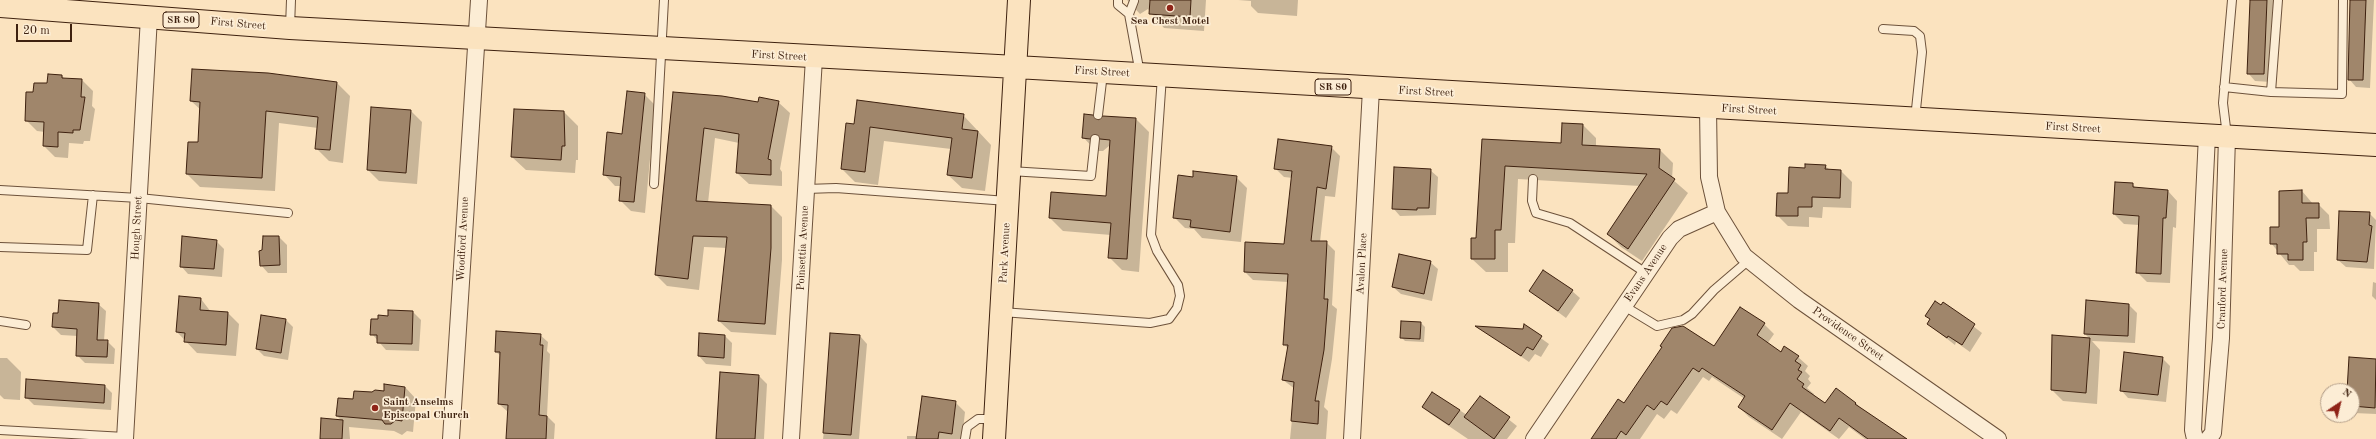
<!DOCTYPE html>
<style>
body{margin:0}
#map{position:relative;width:2376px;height:439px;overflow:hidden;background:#fbe3bf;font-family:"Old Standard TT",serif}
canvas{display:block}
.north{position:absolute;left:2320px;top:383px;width:40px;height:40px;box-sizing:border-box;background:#fcedd5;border:1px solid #b09b86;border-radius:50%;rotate:35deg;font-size:11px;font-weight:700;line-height:16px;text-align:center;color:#3e210f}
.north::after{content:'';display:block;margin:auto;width:14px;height:18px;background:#8f2418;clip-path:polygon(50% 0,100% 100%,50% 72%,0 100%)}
.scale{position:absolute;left:16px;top:24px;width:56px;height:18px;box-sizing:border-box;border:2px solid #3e210f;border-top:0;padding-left:5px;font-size:12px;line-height:14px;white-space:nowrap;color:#3e210f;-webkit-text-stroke:3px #fcedd5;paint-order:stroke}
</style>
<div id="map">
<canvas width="2376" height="439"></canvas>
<div class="north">N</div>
<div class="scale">20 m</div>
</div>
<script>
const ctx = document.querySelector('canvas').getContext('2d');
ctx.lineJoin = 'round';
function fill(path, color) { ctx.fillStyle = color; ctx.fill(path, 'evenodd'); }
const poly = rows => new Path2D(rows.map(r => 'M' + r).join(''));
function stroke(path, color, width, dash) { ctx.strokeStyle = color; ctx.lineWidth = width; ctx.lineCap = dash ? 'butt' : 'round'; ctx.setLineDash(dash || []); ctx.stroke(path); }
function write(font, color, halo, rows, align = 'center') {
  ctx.font = font + ' "Old Standard TT",serif'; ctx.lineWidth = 3.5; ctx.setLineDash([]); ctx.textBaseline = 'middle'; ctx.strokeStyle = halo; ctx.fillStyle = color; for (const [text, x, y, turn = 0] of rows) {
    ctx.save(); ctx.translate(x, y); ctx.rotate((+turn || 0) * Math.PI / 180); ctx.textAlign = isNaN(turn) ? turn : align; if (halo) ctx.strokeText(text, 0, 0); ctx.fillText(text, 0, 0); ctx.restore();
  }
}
const shadow = poly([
 [1127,0,1206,0,1204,31,1164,28,1148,9,1140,14],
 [1298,0,1297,16,1258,13,1251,6,1251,1,1238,0],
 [2251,0,2274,0,2271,82,2255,81,2248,73],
 [2351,0,2374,0,2370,88,2356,87,2349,79],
 [268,74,337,83,350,96,343,163,329,161,316,148,318,128,279,123,275,191,200,187,187,174,199,144,201,110,191,101],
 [62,76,65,79,82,80,93,91,92,106,95,109,90,141,84,141,83,144,69,143,68,158,55,157,44,146,45,132,37,131,26,120,34,93],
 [674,93,759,103,778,102,790,113,780,169,782,172,782,186,749,184,737,173,739,143,715,138,708,203,771,206,782,217,782,260,776,335,731,332,719,321,727,248,704,247,699,290,667,286,656,275],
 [644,94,655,105,645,213,631,211,620,200,621,186,615,186,604,174],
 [411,111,422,122,417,184,379,181,368,170],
 [564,112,578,126,578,160,576,160,575,173,526,170,512,157],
 [963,115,991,145,985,191,962,188,948,175,951,149,884,141,878,185,855,182,842,169,854,125],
 [1136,119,1149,132,1139,272,1122,270,1109,257,1111,235,1063,231,1050,218,1107,197,1111,148,1109,146,1103,151,1096,151,1083,137,1098,122],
 [1563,124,1583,125,1596,138,1596,147,1660,150,1673,163,1672,179,1688,193,1642,261,1621,247,1608,234,1640,186,1518,179,1515,243,1508,243,1508,272,1486,272,1472,259,1477,239,1483,140,1562,144],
 [1331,147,1340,156,1335,197,1325,196,1320,242,1326,242,1335,251,1332,305,1337,309,1332,359,1324,407,1328,411,1326,439,1290,439,1295,389,1283,380,1288,349,1284,344,1288,282,1253,280,1245,272,1285,246,1293,178,1284,177,1275,168],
 [1825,166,1830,170,1841,171,1852,182,1851,208,1823,207,1822,218,1809,217,1809,227,1788,226,1777,215,1789,194,1806,169],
 [1430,170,1438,177,1436,215,1400,216,1393,208],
 [1236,177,1247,188,1241,242,1202,238,1194,229,1185,228,1174,217,1193,178],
 [2132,184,2137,189,2168,191,2177,201,2176,228,2173,227,2170,283,2147,282,2137,272,2139,225,2124,224,2114,214],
 [2302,191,2313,204,2318,204,2329,215,2330,229,2317,229,2317,252,2314,252,2314,271,2300,271,2294,265,2289,265,2271,243],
 [2369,213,2376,220,2374,269,2346,267,2338,260],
 [279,237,287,245,287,273,268,273,261,265],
 [216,241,224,249,222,277,188,274,181,266],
 [1430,262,1438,269,1432,301,1401,294,1393,287],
 [2373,282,2376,283,2376,300,2372,296],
 [1530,291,1572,291,1580,298,1566,318],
 [201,299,211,312,228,313,239,324,236,356,197,353,177,332],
 [1943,303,1982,333,1970,352,1956,342,1955,345,1928,324,1931,320,1926,315],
 [98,304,106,311,104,341,107,341,115,349,114,364,85,363,77,355,78,336,61,335,53,327],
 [2129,305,2137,313,2135,343,2092,341,2100,350,2097,404,2063,401,2052,390,2053,336,2090,339,2085,334],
 [413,312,421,320,419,351,386,350,372,334,389,317],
 [286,320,293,327,288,360,264,356,257,349],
 [1421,323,1425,327,1424,342,1405,341,1401,337],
 [1764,324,1774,334,1767,344,1781,353,1798,357,1808,366,1805,371,1810,376,1808,379,1811,383,1807,388,1814,394,1813,396,1825,405,1856,403,1863,411,1905,439,1865,439,1849,427,1839,439,1801,412,1782,439,1749,417,1739,407,1745,399,1712,377,1709,381,1703,377,1677,414,1671,410,1664,419,1657,414,1640,439,1593,439,1624,404,1714,347],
 [1524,326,1549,344,1541,357,1535,354,1529,362,1478,327,1524,330],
 [700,334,725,336,732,343,731,366,706,364,699,356],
 [540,335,548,342,547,351,550,354,547,416,555,424,554,439,507,439,508,412,499,404,501,356,496,352],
 [860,336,867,344,859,439,823,439,826,415],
 [0,358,7,358,21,372,20,400,4,399,0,395],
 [2162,358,2170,366,2166,402,2128,398,2121,390],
 [2350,358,2376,360,2376,414,2354,413,2352,410,2352,391,2348,391],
 [721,373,759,376,767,384,764,439,717,439],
 [105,386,112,393,111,410,34,405,26,397],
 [385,386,405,387,416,399,413,432,407,431,402,435,394,431,349,427,350,439,321,439,342,421,337,416,354,400,372,394,385,392],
 [1433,393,1467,415,1480,397,1517,426,1507,439,1468,439,1431,414,1423,407],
 [955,402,965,412,962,439,907,439,907,436,918,436]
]);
const building = poly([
 [1150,0,1191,0,1190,17,1149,14,1150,0],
 [2250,0,2267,0,2264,74,2247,74,2250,0],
 [2350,0,2366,0,2363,80,2348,80,2350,0],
 [192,69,268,73,337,82,330,150,315,149,318,117,266,111,262,178,186,174,188,142,198,142,200,102,190,101,192,69],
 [48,74,62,75,62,78,82,79,81,97,85,97,80,130,73,130,73,133,58,132,58,147,43,146,44,122,25,121,26,92,33,92,34,83,47,83,48,74],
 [627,91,645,93,634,202,619,201,621,177,603,175,607,132,622,134,627,91],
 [673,92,722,96,758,102,759,97,779,101,768,159,771,160,771,175,736,173,739,134,704,128,696,201,771,205,771,248,765,324,718,321,727,237,693,236,688,279,655,275,673,92],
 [857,100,964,114,962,129,978,131,972,178,947,175,952,138,870,127,865,172,841,169,846,123,854,124,857,100],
 [371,107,411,110,406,173,367,170,371,107],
 [514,109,564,111,565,146,562,146,561,160,511,157,514,109],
 [1084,114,1093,115,1098,120,1103,116,1136,118,1127,259,1108,258,1111,223,1049,218,1051,192,1106,196,1110,140,1100,139,1095,134,1090,139,1082,138,1084,114],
 [1562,123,1583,124,1582,145,1660,149,1659,168,1675,179,1628,249,1607,234,1647,174,1505,166,1501,230,1495,230,1495,259,1471,259,1471,238,1476,238,1482,139,1561,143,1562,123],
 [1278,139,1332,146,1326,189,1317,187,1311,241,1327,241,1324,299,1328,299,1324,350,1315,401,1319,401,1318,424,1291,421,1294,382,1282,380,1288,345,1283,345,1288,274,1244,272,1245,242,1284,244,1292,171,1274,169,1278,139],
 [1805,164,1826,165,1825,169,1841,170,1840,198,1812,197,1812,207,1798,207,1798,216,1776,216,1777,193,1788,193,1789,167,1805,168,1805,164],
 [1394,167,1431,169,1429,208,1417,208,1417,210,1392,209,1394,167],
 [1193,171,1237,176,1230,232,1190,227,1191,220,1173,218,1178,175,1193,177,1193,171],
 [2115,182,2133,183,2133,187,2168,190,2166,218,2163,218,2161,274,2136,273,2139,216,2113,214,2115,182],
 [2302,190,2302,203,2319,203,2319,218,2306,218,2307,242,2303,242,2303,260,2288,260,2288,254,2277,254,2277,244,2270,244,2270,227,2279,227,2279,191,2302,190],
 [2339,211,2370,212,2369,225,2372,226,2367,262,2337,260,2339,211],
 [182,236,217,240,214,269,180,267,182,236],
 [263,236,279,236,280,265,260,266,259,251,262,250,263,236],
 [1399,254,1431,261,1424,294,1392,287,1399,254],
 [1543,270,1573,290,1558,311,1529,291,1543,270],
 [179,296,201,298,200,310,228,312,226,345,184,342,185,333,176,332,179,296],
 [59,300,99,303,97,340,108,340,107,357,76,356,77,329,52,327,53,313,58,313,59,300],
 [2086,300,2129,304,2128,336,2084,334,2086,300],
 [1935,301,1941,305,1943,302,1975,324,1962,345,1948,336,1947,338,1927,324,1930,319,1925,316,1935,301],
 [1740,307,1765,323,1757,335,1781,352,1784,346,1799,356,1795,361,1801,365,1798,370,1802,372,1797,379,1804,384,1802,387,1825,403,1836,388,1856,403,1855,404,1907,439,1868,439,1839,418,1830,431,1790,403,1772,430,1738,407,1745,396,1702,368,1699,372,1693,368,1667,405,1661,401,1654,410,1647,405,1626,435,1621,431,1616,439,1591,439,1618,399,1624,403,1662,347,1660,346,1672,328,1683,326,1714,346,1740,307],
 [388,310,413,311,412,344,377,343,377,335,370,335,371,319,378,319,378,315,388,316,388,310],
 [261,315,286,319,281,353,256,349,261,315],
 [1401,321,1421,322,1420,339,1400,338,1401,321],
 [1524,324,1542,336,1533,350,1527,347,1521,356,1475,326,1523,329,1524,324],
 [496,331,541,334,540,345,543,345,539,415,547,416,546,439,506,439,508,405,498,404,500,352,495,352,496,331],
 [699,333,725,335,724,358,698,356,699,333],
 [830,333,860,335,851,435,823,433,830,333],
 [2052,335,2090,338,2086,393,2051,390,2052,335],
 [2124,352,2163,357,2158,395,2120,391,2124,352],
 [2349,357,2376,359,2375,408,2352,406,2352,391,2347,391,2349,357],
 [720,372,759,375,755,439,716,439,720,372],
 [26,379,105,385,104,403,25,398,26,379],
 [384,384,405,387,402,421,396,420,391,424,385,424,382,420,336,416,338,398,353,399,354,391,372,392,375,390,384,391,384,384],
 [1432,392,1460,410,1449,425,1422,407,1432,392],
 [922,396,956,401,952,434,939,432,938,439,916,439,922,396],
 [1480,396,1510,417,1494,439,1464,417,1480,396],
 [321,418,343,420,342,439,320,439,321,418]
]);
const service = poly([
 [1118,0,1118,5,1129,14,1140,74],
 [1129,14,1134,1],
 [290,27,291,0],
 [1883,29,1914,31,1920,36,1922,52,1915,119],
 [2224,87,2271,92,2342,94,2343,0],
 [2271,92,2278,0],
 [1098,115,1103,73],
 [2227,136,2223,103,2232,0],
 [1010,171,1091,176,1095,139],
 [1533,179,1532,201,1536,213,1570,223,1646,273],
 [654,184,664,0],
 [806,189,836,188,1007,201],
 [0,190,139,198,288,213],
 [0,247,87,250,93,195],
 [1624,306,1657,326,1683,320,1692,314,1714,290,1749,260],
 [1002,312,1150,323,1169,319,1177,308,1180,296,1178,285,1157,251,1151,235,1162,76],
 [0,321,26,325],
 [0,430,125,437],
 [965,439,967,427,978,419,994,419]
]);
const minor = poly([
 [1708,108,1709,177,1717,212,1744,256,1799,300,1998,439],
 [125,439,149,17],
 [451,439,479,0],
 [791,439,814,58],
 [1352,439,1371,89],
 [1534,439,1670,238,1679,229,1717,212],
 [2195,439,2193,430,2207,135],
 [2208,439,2213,433,2221,338,2227,137]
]);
const primary = poly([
 [0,6,290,28,1016,67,2376,145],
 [994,439,1019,0]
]);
const markers = [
 [1170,8,4,"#8f2418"],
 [375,408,4,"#8f2418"]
];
const shields = [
 [181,20,36],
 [1333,87,36]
];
const shieldNames = [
 ["SR 80",181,20],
 ["SR 80",1333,87]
];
const poiNames = [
 ["Sea Chest Motel",1170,21],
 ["Saint Anselms",383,402,"left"],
 ["Episcopal Church",383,415,"left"]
];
const streetNames = [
 ["First Street",238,24,5],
 ["First Street",779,56,3],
 ["First Street",1102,72,3],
 ["First Street",1426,92,3],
 ["First Street",1749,110,3],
 ["First Street",2073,128,3],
 ["Hough Street",137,228,-87],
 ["Woodford Avenue",463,239,-87],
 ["Poinsettia Avenue",803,248,-87],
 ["Park Avenue",1005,253,-87],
 ["Avalon Place",1362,264,-87],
 ["Evans Avenue",1646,273,-56],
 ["Cranford Avenue",2223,289,-88],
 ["Providence Street",1848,334,35]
];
fill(shadow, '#0003');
fill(building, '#a0866b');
stroke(building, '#3e210f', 1);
stroke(service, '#6d523b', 10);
stroke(minor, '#6d523b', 18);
stroke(primary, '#3e210f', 24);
stroke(service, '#fcedd5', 8);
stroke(minor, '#fcedd5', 16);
stroke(primary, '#fbe3bf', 22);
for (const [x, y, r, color] of markers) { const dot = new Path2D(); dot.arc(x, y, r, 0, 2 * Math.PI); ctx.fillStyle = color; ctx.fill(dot); stroke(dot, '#fcedd5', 1.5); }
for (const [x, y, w] of shields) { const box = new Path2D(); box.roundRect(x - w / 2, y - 8, w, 16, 3); ctx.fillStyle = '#fcedd5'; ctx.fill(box); stroke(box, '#3e210f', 1); }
write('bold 10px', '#3e210f', null, shieldNames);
write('bold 11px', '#3e210f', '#fcedd5', poiNames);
write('11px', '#3e210f', '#fcedd5', streetNames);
</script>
